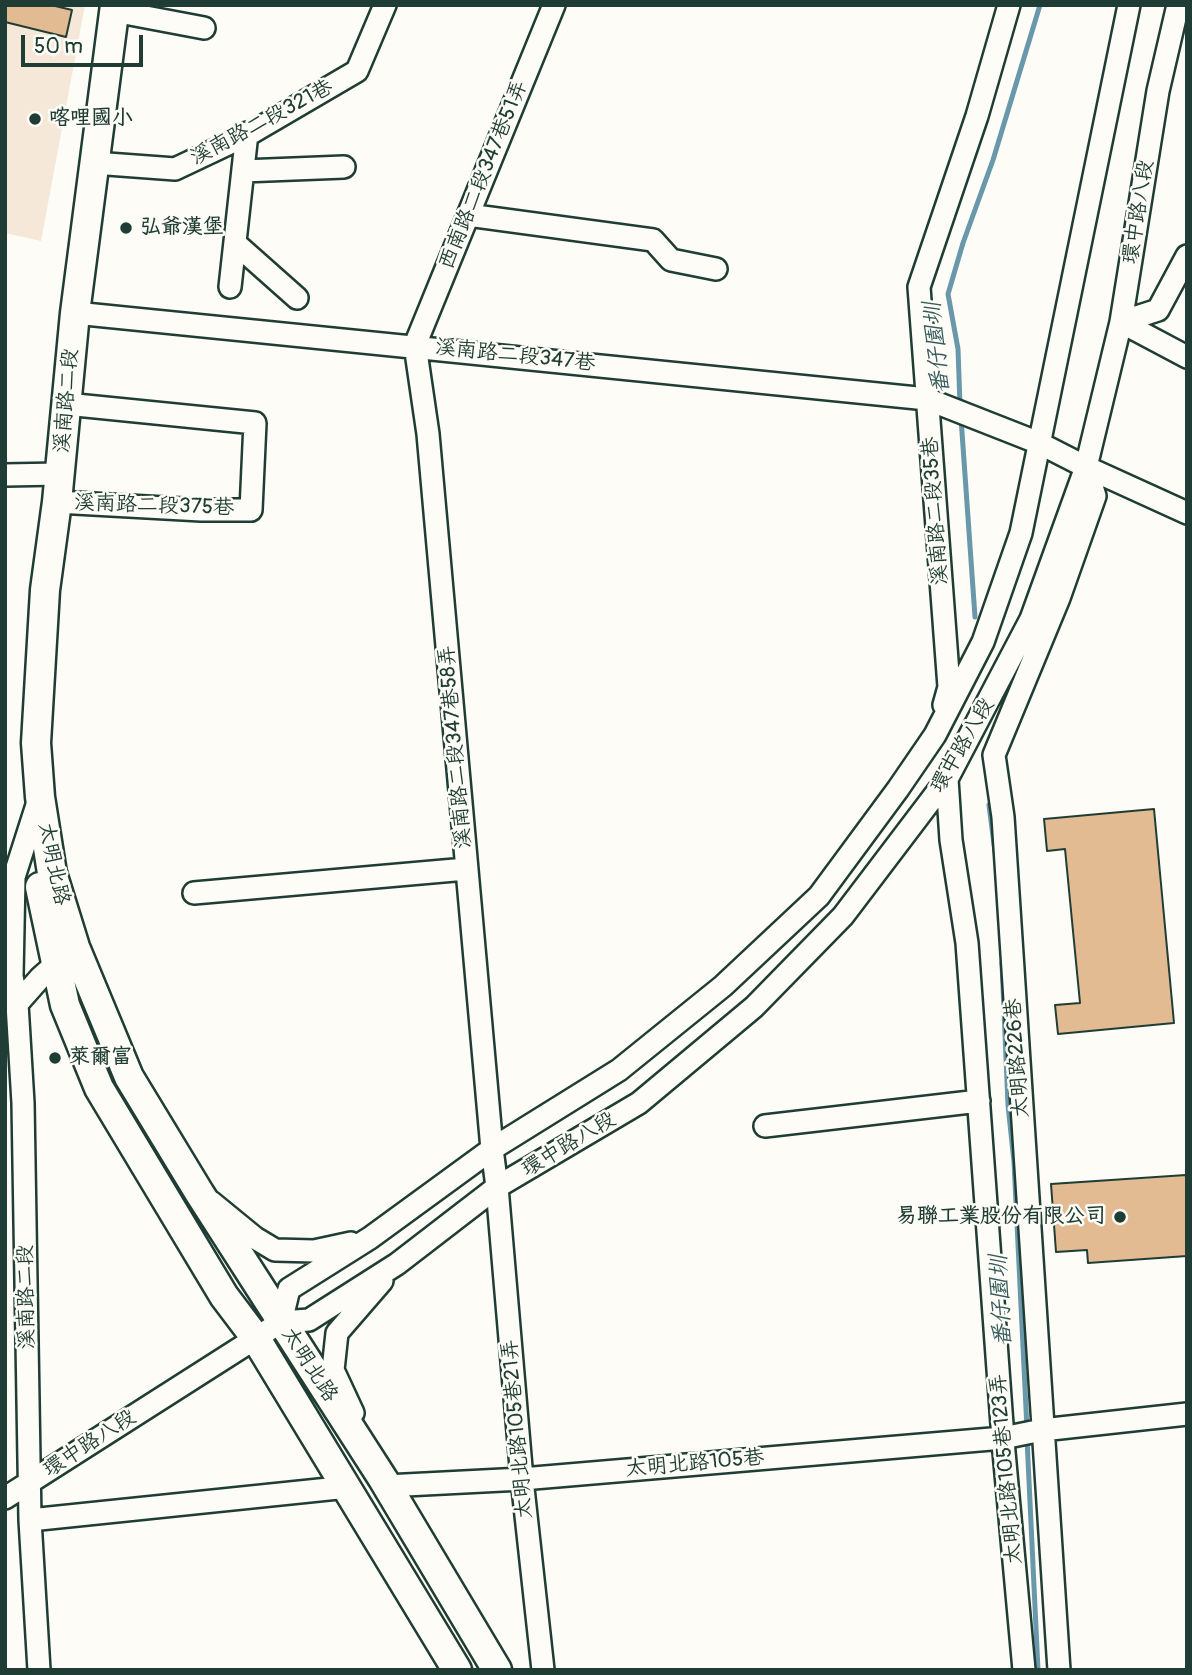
<!DOCTYPE html>
<meta charset="utf-8">
<style>
body{margin:0}
#map{position:relative;width:1192px;height:1675px;overflow:hidden;background:#fdfcf7;font-family:Pangolin,sans-serif}
canvas{display:block}
.frame{position:absolute;inset:0;border:7px solid #1f3d34;pointer-events:none}
.scale{position:absolute;left:21px;top:35px;width:122px;height:32px;box-sizing:border-box;border:4px solid #1f3d34;border-top:0;padding-left:9px;font-size:21px;line-height:24px;white-space:nowrap;color:#1f3d34;-webkit-text-stroke:5px #fdfcf7;paint-order:stroke}
</style>
<div id="map">
<canvas width="1192" height="1675"></canvas>
<div class="frame"></div>
<div class="scale">50 m</div>
</div>
<script>
const ctx = document.querySelector('canvas').getContext('2d');
ctx.lineJoin = 'round';
function fill(path, color) { ctx.fillStyle = color; ctx.fill(path, 'evenodd'); }
const poly = rows => new Path2D(rows.map(r => 'M' + r).join(''));
function stroke(path, color, width, dash) { ctx.strokeStyle = color; ctx.lineWidth = width; ctx.lineCap = dash ? 'butt' : 'round'; ctx.setLineDash(dash || []); ctx.stroke(path); }
function write(font, color, halo, rows, align = 'center') {
  ctx.font = font + ' Pangolin,"LXGW WenKai TC",sans-serif'; ctx.lineWidth = 5; ctx.setLineDash([]); ctx.textBaseline = 'middle'; ctx.strokeStyle = halo; ctx.fillStyle = color; for (const [text, x, y, turn = 0] of rows) {
    ctx.save(); ctx.translate(x, y); ctx.rotate((+turn || 0) * Math.PI / 180); ctx.textAlign = isNaN(turn) ? turn : align; if (halo) ctx.strokeText(text, 0, 0); ctx.fillText(text, 0, 0); ctx.restore();
  }
}
const built = poly([
 [5,5,85,5,41,241,5,233]
]);
const stream = poly([
 [960,405,958,349,948,294,963,243,993,160,1040,5],
 [961,418,975,617],
 [989,805,995,852],
 [1002,963,1008,1105,1014,1162,1027,1429],
 [1027,1439,1038,1670]
]);
const building = poly([
 [5,5,51,5,72,10,66,37,5,22,5,5],
 [1154,809,1174,1023,1058,1034,1055,1005,1080,1003,1065,849,1047,851,1044,819,1154,809],
 [1186,1175,1187,1256,1088,1263,1087,1250,1056,1252,1051,1184,1186,1175]
]);
const minor = poly([
 [114,11,204,28],
 [94,163,175,169,251,133,357,71,385,5],
 [243,171,344,167],
 [468,215,653,240,671,260,716,269],
 [235,243,297,298],
 [230,287,247,133],
 [75,313,927,399,1039,443,1086,467,1187,513],
 [1121,322,1158,310,1187,256],
 [1121,322,1187,357],
 [5,475,60,474],
 [57,502,201,510,251,510,255,423,66,404],
 [944,705,949,687,919,287,977,116,1009,5],
 [947,779,951,840,967,943,1004,1452,1024,1670],
 [38,802,14,877,12,976,17,1004,23,1103,30,1520,39,1670],
 [194,893,466,869],
 [17,1004,40,978,65,956],
 [765,1126,979,1101],
 [211,1202,255,1238,275,1250,314,1251,351,1243],
 [281,1322,289,1289,370,1238,492,1149,619,1070,723,986,819,896,898,789,935,735,983,642,1021,533,1129,5],
 [353,1413,333,1370,337,1333,382,1281],
 [386,1486,522,1479,1003,1438,1042,1430,1187,1414],
 [5,1498,281,1322,309,1320,397,1264,497,1187,639,1103,754,1007,843,916,947,779,1031,619,1086,467,1121,322,1158,91,1178,5],
 [30,1520,348,1487],
 [543,1670,522,1479,497,1187,492,1149,428,434,415,345,554,5],
 [1059,1670,1003,817,994,755,1059,598,1095,496,1086,467]
]);
const major = poly([
 [115,5,75,313,57,502,45,590,36,743,40,797,52,873,75,947,129,1077,200,1194,383,1479,497,1670],
 [40,887,65,1005,99,1088,224,1296,255,1337,457,1670]
]);
const markers = [
 [35,119,7,"#1f3d34"],
 [126,228,7,"#1f3d34"],
 [55,1058,7,"#1f3d34"],
 [1120,1217,7,"#1f3d34"]
];
const poiNames = [
 ["喀哩國小",49,119],
 ["弘爺漢堡",140,228],
 ["萊爾富",69,1058],
 ["易聯工業股份有限公司",1106,1217,"right"]
];
const streetNames = [
 ["溪南路二段321巷",262,123,-28],
 ["西南路二段347巷51弄",484,175,-68],
 ["環中路八段",1139,212,-81],
 ["溪南路二段347巷",515,356,6],
 ["溪南路二段",67,401,-85],
 ["溪南路二段375巷",154,506,2],
 ["溪南路二段35巷",936,511,-94],
 ["環中路八段",963,746,-60],
 ["溪南路二段347巷58弄",456,747,-95],
 ["太明北路",53,864,78],
 ["太明路226巷",1018,1058,-94],
 ["環中路八段",569,1145,-31],
 ["溪南路二段",27,1297,-91],
 ["太明北路",309,1365,57],
 ["太明北路105巷21弄",518,1429,-95],
 ["環中路八段",90,1444,-33],
 ["太明北路105巷",695,1464,-5],
 ["太明北路105巷123弄",1007,1469,-95]
];
const waterNames = [
 ["番仔園圳",938,348,-96],
 ["番仔園圳",1002,1301,-93]
];
fill(built, '#f5e8d9');
stroke(stream, '#6998ab', 5);
fill(building, '#e3bb93');
stroke(building, '#1f3d34', 2);
stroke(minor, '#1f3d34', 26);
stroke(major, '#1f3d34', 33);
stroke(minor, '#fdfcf7', 21);
stroke(major, '#fdfcf7', 28);
for (const [x, y, r, color] of markers) { const dot = new Path2D(); dot.arc(x, y, r, 0, 2 * Math.PI); ctx.fillStyle = color; ctx.fill(dot); stroke(dot, '#fdfcf7', 2.5); }
write('bold 21px', '#1f3d34', '#fdfcf7', poiNames, 'left');
write('21px', '#1f3d34', '#fdfcf7', streetNames);
write('italic 23px', '#385b5c', '#fdfcf7', waterNames);
</script>
